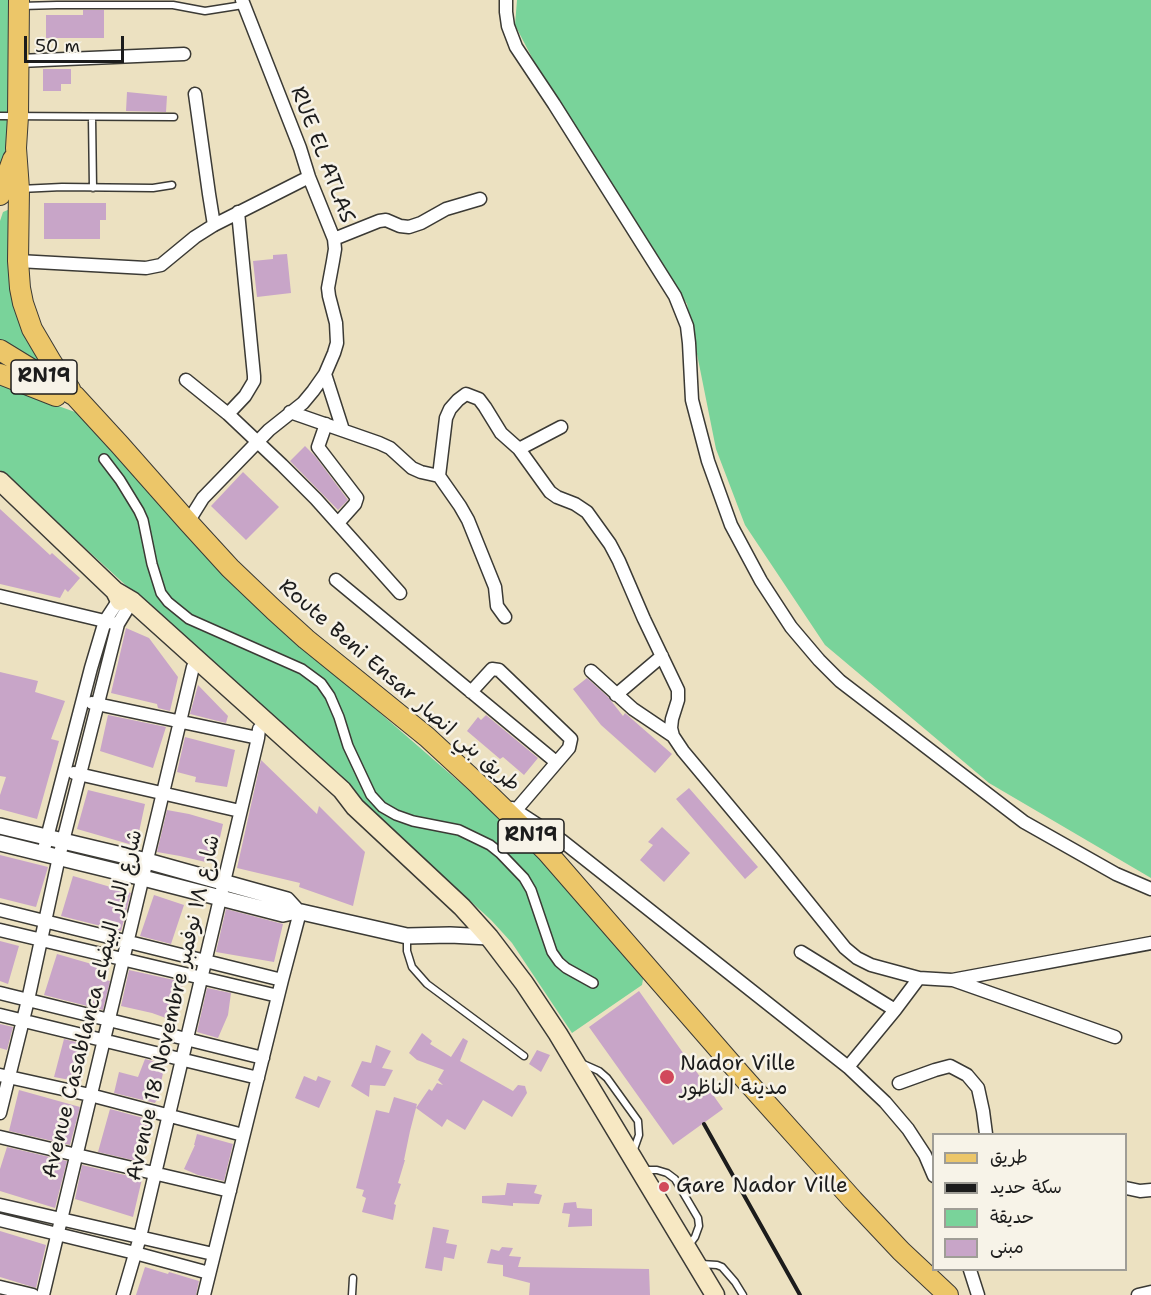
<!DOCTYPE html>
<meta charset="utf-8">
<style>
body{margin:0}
#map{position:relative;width:1151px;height:1295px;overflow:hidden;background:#ece1c1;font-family:"Shantell Sans","Playpen Sans Arabic",sans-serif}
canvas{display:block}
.legend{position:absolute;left:932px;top:1133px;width:195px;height:138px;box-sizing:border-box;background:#f7f3e8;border:2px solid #9f9d96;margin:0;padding:8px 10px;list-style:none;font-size:18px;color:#1c1c1c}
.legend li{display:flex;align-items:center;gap:12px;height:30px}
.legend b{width:30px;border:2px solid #9f9d96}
.scale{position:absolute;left:24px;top:36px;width:100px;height:27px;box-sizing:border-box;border:3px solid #1c1c1c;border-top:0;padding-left:8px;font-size:18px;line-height:21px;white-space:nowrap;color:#1c1c1c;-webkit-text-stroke:4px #f7f3e8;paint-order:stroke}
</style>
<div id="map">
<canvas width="1151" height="1295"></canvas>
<ul class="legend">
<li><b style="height:8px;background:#ecc669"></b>طريق</li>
<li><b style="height:8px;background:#1c1c1c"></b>سكة حديد</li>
<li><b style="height:16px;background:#79d39a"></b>حديقة</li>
<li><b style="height:16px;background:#c8a5c8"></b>مبنى</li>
</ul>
<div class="scale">50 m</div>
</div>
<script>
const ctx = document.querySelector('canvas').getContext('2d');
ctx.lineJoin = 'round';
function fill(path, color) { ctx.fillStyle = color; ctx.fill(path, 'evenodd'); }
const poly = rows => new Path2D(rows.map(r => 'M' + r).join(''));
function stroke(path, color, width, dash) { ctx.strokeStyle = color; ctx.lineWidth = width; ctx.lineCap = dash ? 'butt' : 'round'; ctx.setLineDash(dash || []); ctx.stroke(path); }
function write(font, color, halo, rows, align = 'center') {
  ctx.font = font + ' "Shantell Sans","Playpen Sans Arabic",sans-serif'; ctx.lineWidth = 5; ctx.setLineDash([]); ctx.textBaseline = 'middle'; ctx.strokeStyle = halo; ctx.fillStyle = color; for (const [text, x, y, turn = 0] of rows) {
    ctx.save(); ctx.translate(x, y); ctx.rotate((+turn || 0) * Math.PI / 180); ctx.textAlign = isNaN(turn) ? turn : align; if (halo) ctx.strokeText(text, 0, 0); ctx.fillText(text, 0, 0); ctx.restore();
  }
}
const green = poly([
 [0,0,9,0,8,146,0,175],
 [517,0,1151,0,1151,878,989,783,825,645,745,525,716,449,687,304,564,119,515,25],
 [10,209,10,280,14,309,26,340,47,372,0,342,0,221,3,212],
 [0,385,75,412,91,423,191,540,259,608,502,819,533,849,644,974,642,985,572,1033,512,943,491,920,0,470]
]);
const building = poly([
 [83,10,104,10,104,38,46,38,46,15,83,15],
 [43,69,71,69,71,84,61,84,61,91,43,91],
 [127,92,167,96,166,112,126,111],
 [44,203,106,203,106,220,100,220,100,239,44,239],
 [287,254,291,293,257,297,253,261,273,259,273,255],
 [305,446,315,456,348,500,338,510,290,461],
 [243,472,279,507,246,540,211,506],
 [0,509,50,555,52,553,80,578,68,592,65,589,60,598,0,584],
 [126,628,149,638,178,677,170,711,158,708,157,704,111,693],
 [0,672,38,681,35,692,65,701,51,739,59,741,37,819,0,809,0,795,6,777,0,776],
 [587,678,608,697,623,716,625,713,672,754,655,773,601,725,573,689],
 [198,685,228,716,226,723,190,714],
 [108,715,166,727,153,768,100,751],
 [486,715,538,758,524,775,503,757,500,759,467,731,478,717,481,720],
 [185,737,235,750,227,787,195,782,196,777,177,772],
 [261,760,317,814,319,806,365,852,353,906,299,887,300,883,237,868],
 [689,788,758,867,745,879,676,799],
 [88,790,145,804,136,846,77,829],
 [167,810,189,814,223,824,214,864,180,856,157,852],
 [662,827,690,853,664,882,640,860,653,845,648,842],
 [0,855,48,867,36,907,0,898],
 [73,876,131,893,121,931,61,916],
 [154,895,184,905,171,944,140,936],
 [226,909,283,924,274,962,216,952],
 [0,941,19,946,8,984,0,981],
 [57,954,109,969,106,980,110,981,103,1010,44,995],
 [129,970,183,982,177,1022,152,1013,121,1006],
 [207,988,231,993,228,1015,218,1038,197,1032],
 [639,991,723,1109,673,1145,589,1027],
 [0,1024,13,1027,7,1050,0,1048],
 [422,1033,432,1041,430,1044,451,1057,463,1038,468,1041,460,1061,513,1091,518,1085,525,1086,527,1093,512,1117,483,1100,465,1130,447,1119,442,1127,416,1108,410,1131,404,1160,405,1160,398,1183,401,1184,394,1204,396,1205,393,1220,362,1212,366,1198,362,1196,364,1190,356,1188,376,1110,389,1113,394,1097,417,1104,416,1108,429,1089,432,1091,437,1083,443,1085,438,1080,444,1070,417,1060,409,1053],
 [64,1039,88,1045,81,1082,54,1077],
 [376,1045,391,1051,382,1068,393,1070,385,1086,370,1085,369,1097,351,1086,362,1061,371,1063],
 [537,1050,550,1055,541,1072,529,1064],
 [145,1059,165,1064,157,1101,156,1101,155,1103,114,1093,119,1072,138,1077],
 [304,1076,316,1081,318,1076,331,1081,319,1108,295,1098],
 [19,1090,80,1107,70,1145,9,1131],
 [110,1109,151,1120,141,1162,98,1152],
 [197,1134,233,1144,224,1181,198,1175,184,1169,195,1145,194,1145],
 [7,1147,67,1161,55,1208,0,1191,0,1169],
 [82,1165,142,1179,133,1217,75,1199],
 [507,1183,537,1185,534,1193,542,1195,539,1204,513,1203,513,1206,482,1203,482,1196,505,1195],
 [576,1202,577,1208,592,1209,592,1226,568,1227,570,1214,562,1213,564,1203],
 [433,1227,449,1230,446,1243,457,1245,454,1259,444,1257,442,1271,425,1268],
 [0,1231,46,1245,36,1288,0,1277],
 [502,1247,513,1248,509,1256,521,1257,518,1267,649,1269,650,1295,529,1295,530,1283,503,1276,503,1265,487,1263,491,1249,499,1251],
 [145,1267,168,1274,169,1272,199,1281,196,1295,136,1295]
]);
const service = poly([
 [21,6,57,5,173,5,205,11,243,5],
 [0,116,174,117],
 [92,117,93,188],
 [20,189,62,187,153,188,172,185],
 [407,937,407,951,412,967,427,984,524,1056],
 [581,1063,599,1071,607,1078,638,1121,639,1135,633,1152],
 [643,1170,657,1170,667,1173,675,1179,698,1218,699,1226,695,1237,689,1245],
 [701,1264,717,1265,722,1267,735,1282,743,1295],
 [352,1295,353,1278]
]);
const pedestrian = poly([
 [104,459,120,480,139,511,143,520,152,564,161,593,168,602,189,619,302,669,321,683,330,696,339,717,348,746,371,795,382,807,396,815,413,821,459,830,490,845,500,853,524,878,531,890,552,952,559,962,566,968,593,983]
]);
const minor = poly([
 [506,0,506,12,508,26,516,47,554,104,675,296,687,326,689,343,692,400,708,461,731,525,761,581,791,627,819,660,840,681,1024,822,1116,874,1151,889],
 [19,61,184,54],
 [195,94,209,194,214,225],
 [334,239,379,221,386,220,400,226,409,227,421,223,446,209,480,199],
 [18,261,146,268,161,265,195,237,214,225,309,177],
 [325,374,343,430],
 [186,380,228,414,282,465,316,499,400,593],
 [290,412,379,443,390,448,412,468,421,472,439,476,460,506,468,520,495,587,497,606,505,617],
 [228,414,245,396,254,381,254,376,238,212],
 [326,424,318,447,357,498,355,504,338,523],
 [519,449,561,427],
 [439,476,446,418,450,409,458,400,466,394,479,399,485,407,501,433,519,449,550,492,557,497,575,504,587,512,610,544,619,561,644,619,678,690,678,700,672,719,671,728,673,736,683,751,774,860,845,948,857,958,871,965,919,978,952,980,1151,943],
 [188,522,203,498,269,430,303,403,313,391,325,374,334,353,337,343,336,323,329,296,328,288,333,261,335,249,334,239,309,177,300,148,242,0],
 [336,580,556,762],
 [0,596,113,623],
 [591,671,633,709,673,736],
 [471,692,492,669,499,670,571,739,569,748,516,810],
 [616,695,662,656],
 [92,703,258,738],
 [74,773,240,811],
 [512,808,561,840,848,1067,885,1102,908,1129,925,1155,934,1176],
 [43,853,91,668,105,621,122,595],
 [0,910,282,980],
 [0,930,278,996],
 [801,952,895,1010],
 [953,980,1115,1037],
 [0,993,263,1058],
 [0,1015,258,1078],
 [848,1067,895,1010,919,978],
 [0,1075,90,1095,243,1135],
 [899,1083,935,1070,950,1066,967,1075,978,1088,983,1111,986,1134],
 [0,1113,28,1000,59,857,118,624,132,601],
 [0,1137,230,1191],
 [1126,1188,1140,1191,1151,1190],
 [0,1205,213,1254],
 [0,1220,135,1253,209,1273],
 [970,1270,978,1295],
 [0,1287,33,1295],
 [43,1295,193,667],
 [123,1295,140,1237,258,738,259,729],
 [204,1295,282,980,300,912],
 [1138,1295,1151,1292]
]);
const tertiary = poly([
 [0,826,147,861,287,900,297,911],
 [0,843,143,878,283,914,297,911,407,936,450,935,489,937]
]);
const secondary = poly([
 [0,481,115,591,120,601],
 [115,591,132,601,342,790,355,807,462,907,489,937,524,983,558,1034,715,1295]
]);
const primary = poly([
 [19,0,18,116,16,148,19,189,18,261,20,288,23,303,32,329,52,363,70,389],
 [0,195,13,159],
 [0,350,75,396,120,445,188,522,230,568,274,610,306,639,427,737,479,785,511,816,547,852,742,1076,853,1200,901,1251,948,1295],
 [0,374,56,396]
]);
const rail = poly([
 [704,1124,800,1295]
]);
const markers = [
 [667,1077,8,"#d1495b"],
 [664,1187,6,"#d1495b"]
];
const shields = [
 [44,377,66],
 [531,836,66]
];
const shieldNames = [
 ["RN19",44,377],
 ["RN19",531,836]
];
const streetNames = [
 ["RUE EL ATLAS",322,155,69],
 ["Route Beni Ensar طريق بني انصار",399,686,41],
 ["Avenue Casablanca شارع الدار البيضاء",93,1004,-76],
 ["Avenue 18 Novembre شارع ١٨ نوفمبر",174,1008,-77]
];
const poiNames = [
 ["Nador Ville",680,1065],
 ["مدينة الناظور",680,1089],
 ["Gare Nador Ville",676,1187]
];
fill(green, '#79d39a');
fill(building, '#c8a5c8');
stroke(service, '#3b3a35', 9);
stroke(pedestrian, '#3b3a35', 12);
stroke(minor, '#3b3a35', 15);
stroke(tertiary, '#3b3a35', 18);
stroke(secondary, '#3b3a35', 21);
stroke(primary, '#3b3a35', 22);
stroke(service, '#fff', 6);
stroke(pedestrian, '#fff', 9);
stroke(minor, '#fff', 12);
stroke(tertiary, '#fff', 15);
stroke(secondary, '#f7e8c3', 18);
stroke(primary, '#ecc669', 20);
stroke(rail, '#1c1c1c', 4);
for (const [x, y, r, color] of markers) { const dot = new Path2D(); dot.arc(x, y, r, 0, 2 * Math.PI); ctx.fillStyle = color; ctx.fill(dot); stroke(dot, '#f7f3e8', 2); }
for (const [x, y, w] of shields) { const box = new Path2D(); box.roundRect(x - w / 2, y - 17, w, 34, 4.5); ctx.fillStyle = '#f7f3e8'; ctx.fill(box); stroke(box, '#1c1c1c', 1.5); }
write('bold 20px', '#1c1c1c', null, shieldNames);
write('21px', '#1c1c1c', '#f7f3e8', streetNames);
write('21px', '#1c1c1c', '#f7f3e8', poiNames, 'left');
</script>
